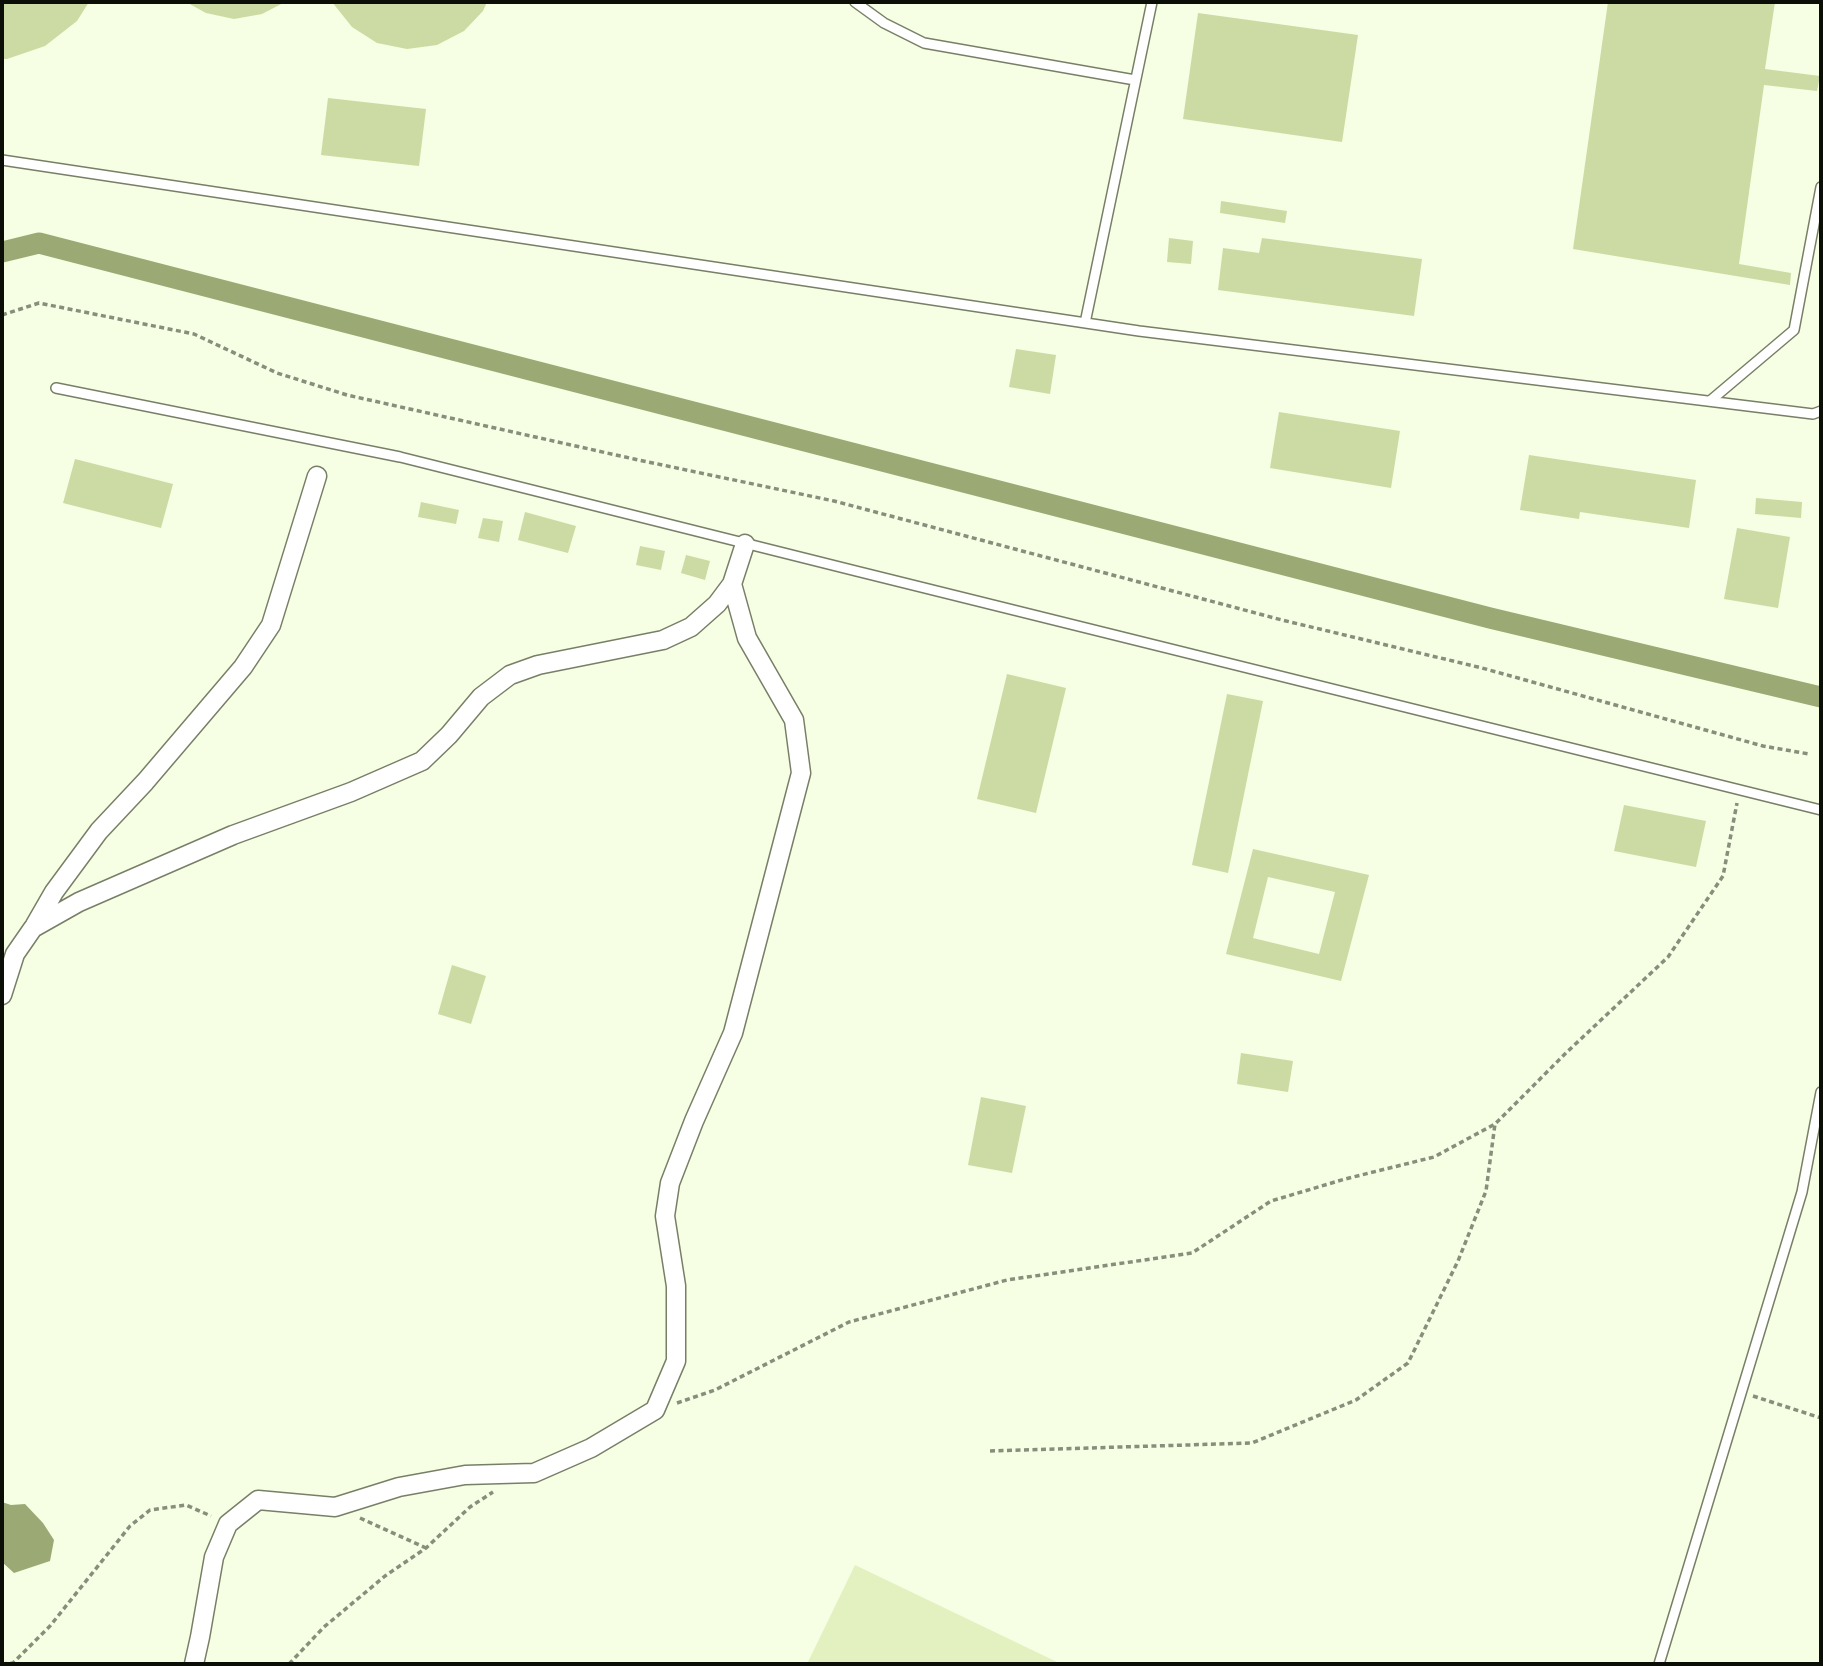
<!DOCTYPE html>
<style>
body{margin:0}
#map{position:relative;width:1823px;height:1666px;overflow:hidden;background:#f6fee3;font-family:"Public Sans",sans-serif}
canvas{display:block}
.frame{position:absolute;inset:0;border:4px solid #0b0e06;pointer-events:none}
</style>
<div id="map">
<canvas width="1823" height="1666"></canvas>
<div class="frame"></div>
</div>
<script>
const ctx = document.querySelector('canvas').getContext('2d');
ctx.lineJoin = 'round';
function fill(path, color) { ctx.fillStyle = color; ctx.fill(path, 'evenodd'); }
const poly = rows => new Path2D(rows.map(r => 'M' + r).join(''));
function stroke(path, color, width, dash) { ctx.strokeStyle = color; ctx.lineWidth = width; ctx.lineCap = dash ? 'butt' : 'round'; ctx.setLineDash(dash || []); ctx.stroke(path); }
const green = poly([
 [855,1565,1055,1661,1060,1664,807,1664]
]);
const water = poly([
 [2,1502,11,1505,25,1504,43,1523,54,1540,50,1561,14,1573,2,1562]
]);
const canal = poly([
 [2,252,39,243,1490,618,1821,697]
]);
const building = poly([
 [2,2,89,2,77,21,45,46,7,59,2,59],
 [186,2,285,2,262,14,234,19,206,13],
 [332,2,487,2,483,11,464,31,437,45,407,49,377,43,352,27],
 [1608,2,1775,2,1765,69,1820,76,1817,91,1764,85,1739,264,1791,273,1790,285,1573,249],
 [1198,13,1358,35,1342,142,1183,119],
 [328,98,426,109,419,166,321,155],
 [1221,201,1287,211,1285,223,1220,213],
 [1169,238,1193,241,1191,264,1167,262],
 [1262,238,1422,259,1414,316,1218,290,1223,248,1259,253],
 [1016,349,1056,355,1050,394,1009,387],
 [1279,412,1400,431,1391,488,1270,468],
 [1529,455,1696,480,1689,528,1580,512,1579,519,1520,510],
 [75,459,173,484,161,528,63,503],
 [1756,498,1802,502,1801,518,1755,514],
 [421,502,459,510,456,524,418,517],
 [525,512,576,526,568,553,518,540],
 [483,518,503,521,499,542,478,538],
 [1737,528,1790,537,1778,608,1724,599],
 [640,546,665,551,661,570,636,565],
 [686,555,710,561,705,580,681,573],
 [1007,674,1066,688,1036,813,977,799],
 [1227,694,1263,701,1228,873,1192,865],
 [1624,805,1706,821,1696,867,1614,851],
 [1253,849,1369,875,1341,981,1226,954],
 [1268,877,1335,892,1319,954,1253,938],
 [452,965,486,976,471,1024,438,1014],
 [1241,1053,1293,1061,1288,1092,1237,1084],
 [981,1097,1026,1106,1012,1173,968,1165]
]);
const path = poly([
 [2,315,39,303,194,334,277,373,347,395,634,459,834,501,1282,620,1482,668,1763,746,1809,754],
 [1753,1396,1821,1418],
 [677,1403,715,1390,849,1322,1007,1280,1192,1253,1271,1201,1345,1179,1434,1157,1495,1124,1567,1052,1668,957,1723,876,1737,803],
 [990,1451,1252,1443,1356,1400,1408,1363,1458,1261,1486,1191,1495,1124],
 [360,1518,426,1548],
 [2,1664,13,1663,50,1626,130,1526,150,1510,186,1505,211,1516],
 [289,1664,324,1627,385,1576,426,1548,470,1507,493,1492]
]);
const service = poly([
 [855,2,884,23,924,43,1135,80],
 [2,160,1139,331,1813,414,1821,411],
 [1085,323,1152,2],
 [56,388,400,457,856,571,1821,810],
 [1710,401,1794,330,1821,187],
 [1659,1664,1802,1192,1821,1092]
]);
const minor = poly([
 [35,925,54,892,99,831,145,782,243,667,271,625,317,476],
 [2,995,15,954,33,928,79,902,233,835,351,792,422,761,449,735,481,697,510,675,538,665,663,640,691,627,717,604,732,584],
 [194,1664,200,1637,214,1557,228,1524,258,1500,335,1507,399,1487,465,1475,534,1473,591,1448,655,1410,676,1361,676,1286,665,1216,670,1183,694,1121,733,1033,801,773,794,720,747,638,732,584,745,544]
]);
fill(green, '#e3f1c1');
fill(water, '#9baa74');
stroke(canal, '#9baa74', 21);
fill(building, '#ccdba3');
stroke(service, '#787f67', 12);
stroke(minor, '#787f67', 21);
stroke(path, '#888e7c', 3.5, [5, 3.5]);
stroke(service, '#fff', 9);
stroke(minor, '#fff', 18);
</script>
